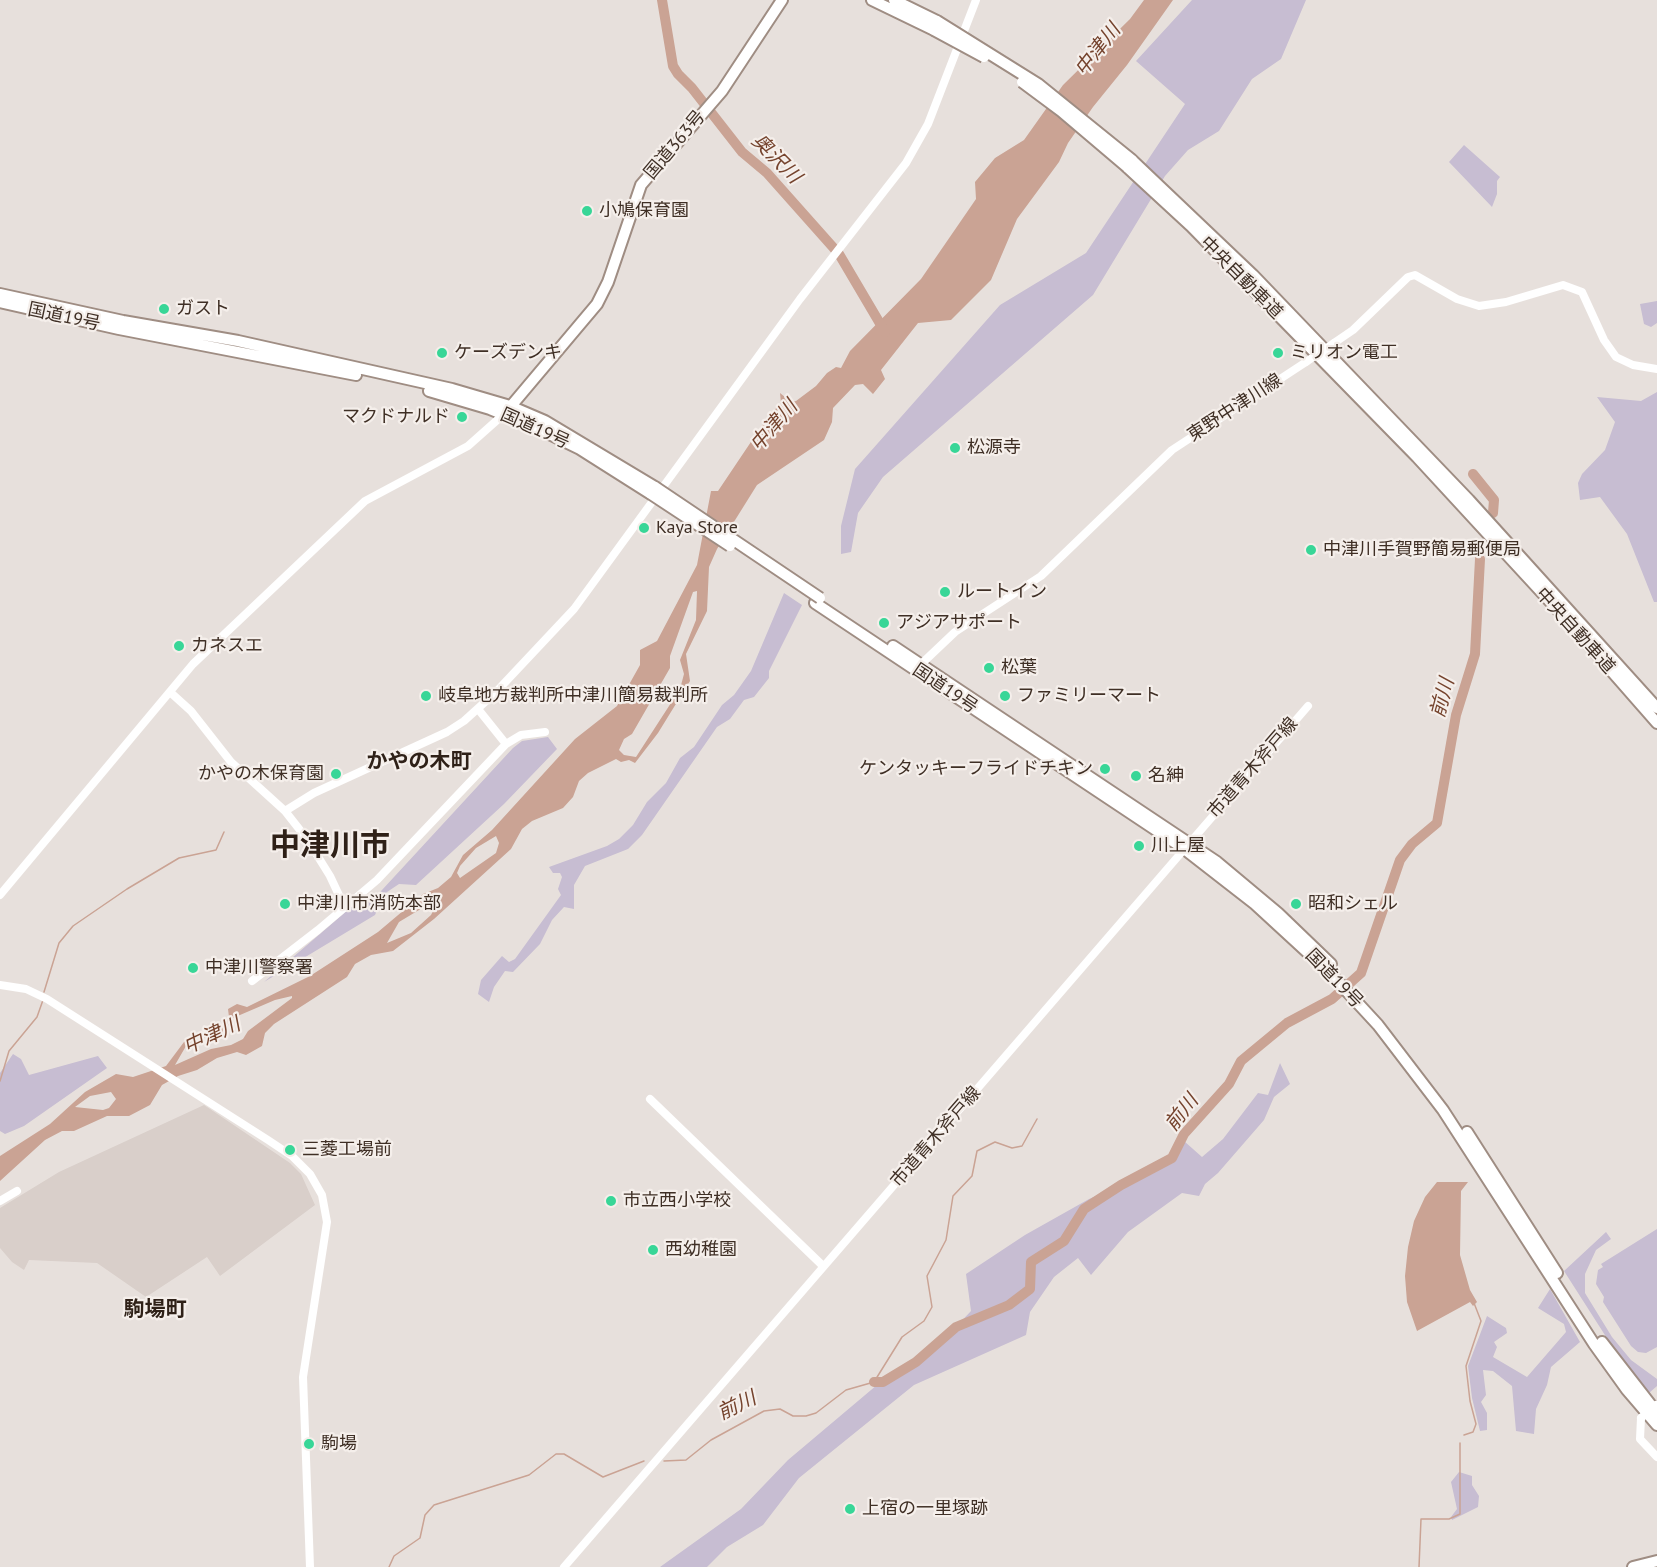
<!DOCTYPE html>
<meta charset="utf-8">
<style>
body{margin:0}
canvas{display:block;background:#e7e0dc}
</style>
<canvas width="1657" height="1567"></canvas>
<script>
const ctx = document.querySelector('canvas').getContext('2d');
ctx.lineJoin = 'round';
function fill(path, color) { ctx.fillStyle = color; ctx.fill(path, 'evenodd'); }
const poly = rows => new Path2D(rows.map(r => 'M' + r).join(''));
function stroke(path, color, width, dash) { ctx.strokeStyle = color; ctx.lineWidth = width; ctx.lineCap = dash ? 'butt' : 'round'; ctx.setLineDash(dash || []); ctx.stroke(path); }
function write(font, color, halo, rows, align = 'center') {
  ctx.font = font + ' "PT Sans","Noto Sans JP",sans-serif'; ctx.lineWidth = 4.5; ctx.setLineDash([]); ctx.textBaseline = 'middle'; ctx.strokeStyle = halo; ctx.fillStyle = color; for (const [text, x, y, turn = 0] of rows) {
    ctx.save(); ctx.translate(x, y); ctx.rotate((+turn || 0) * Math.PI / 180); ctx.textAlign = isNaN(turn) ? turn : align; if (halo) ctx.strokeText(text, 0, 0); ctx.fillText(text, 0, 0); ctx.restore();
  }
}
const built = poly([
 [204,1105,290,1163,301,1174,315,1205,220,1276,207,1257,146,1297,97,1263,29,1260,24,1270,12,1262,0,1248,0,1208,59,1172]
]);
const green = poly([
 [1192,0,1306,0,1281,59,1252,79,1219,131,1188,150,1165,176,1093,295,883,477,858,513,851,552,841,554,841,526,855,469,1000,305,1086,253,1185,104,1136,61],
 [1464,145,1500,177,1497,181,1497,194,1492,207,1449,162],
 [1657,301,1657,323,1651,327,1644,324,1640,304],
 [1657,392,1657,602,1654,602,1627,534,1600,497,1580,500,1578,483,1582,474,1605,450,1615,422,1597,397,1641,401],
 [784,593,802,605,769,671,769,678,754,697,744,700,730,719,717,727,642,835,628,849,585,866,574,885,574,909,564,907,552,920,540,944,513,972,505,971,494,987,489,1002,478,994,481,980,502,956,509,962,515,959,561,895,558,889,562,877,560,873,553,873,549,867,607,846,619,839,633,825,647,802,666,783,680,758,694,747,722,705,734,695,751,671],
 [548,737,557,749,504,804,416,885,399,884,384,894,375,915,264,982,363,897,370,903,513,748,522,741],
 [13,1054,21,1059,29,1075,98,1056,107,1068,24,1126,5,1134,0,1131,0,1073],
 [1280,1063,1290,1084,1274,1097,1264,1120,1218,1173,1205,1184,1199,1196,1182,1193,1128,1232,1091,1275,1078,1258,1054,1277,1030,1312,1026,1335,914,1385,799,1478,763,1525,727,1547,707,1567,660,1567,741,1509,788,1460,890,1374,932,1352,971,1311,966,1274,1025,1235,1089,1199,1175,1161,1184,1141,1202,1157,1223,1139,1258,1093,1268,1095],
 [1657,1229,1657,1347,1646,1353,1638,1352,1631,1346,1603,1302,1604,1297,1596,1284,1598,1270,1603,1267,1601,1264],
 [1606,1232,1611,1239,1596,1250,1585,1274,1585,1293,1612,1337,1631,1360,1657,1379,1657,1386,1649,1393,1610,1343,1564,1271],
 [1550,1289,1580,1342,1551,1367,1547,1385,1536,1409,1534,1434,1516,1431,1512,1386,1493,1371,1483,1370,1486,1395,1481,1402,1487,1413,1487,1430,1480,1431,1472,1398,1468,1366,1487,1316,1506,1328,1507,1333,1494,1342,1497,1347,1493,1357,1527,1377,1566,1332,1564,1324,1538,1308],
 [1459,1472,1472,1476,1472,1485,1479,1496,1478,1507,1452,1520,1451,1517,1457,1509,1451,1482]
]);
const water = poly([
 [1144,0,1173,0,1127,65,1093,107,1068,143,1059,162,1017,219,991,280,951,320,918,323,881,370,885,379,873,394,863,384,855,385,833,408,832,422,824,440,757,485,717,549,709,567,707,611,686,654,690,681,658,733,635,763,629,760,621,762,616,759,588,773,579,781,573,797,563,808,532,821,522,829,511,849,434,919,393,951,371,955,355,964,347,977,274,1024,265,1033,262,1046,246,1055,237,1052,217,1058,197,1070,178,1076,162,1085,150,1105,129,1116,107,1116,74,1131,62,1131,45,1140,0,1181,0,1156,50,1124,85,1092,116,1074,133,1077,166,1066,184,1042,194,1036,216,1032,223,1027,229,1017,228,1009,237,1004,247,1007,310,976,378,932,423,894,438,888,451,877,463,855,492,830,575,739,617,706,640,665,640,650,657,641,697,565,711,491,718,491,767,418,781,403,780,393,791,402,796,401,816,386,827,373,836,367,841,368,850,351,921,279,976,199,975,182,995,158,1024,140,1063,85,1130,19],
 [697,591,696,620,680,660,684,674,680,689,636,757,624,755,619,750,624,739,632,734,670,668,670,656,693,592],
 [496,836,499,843,496,853,460,878,457,873,460,866,476,848],
 [429,904,436,905,431,915,411,933,387,943,399,922],
 [292,996,292,998,248,1031,243,1039,231,1045,211,1049,175,1065,186,1046,197,1038,215,1037,226,1030,233,1018,275,1000],
 [111,1092,116,1099,109,1108,103,1110,75,1107,90,1096],
 [1437,1182,1468,1182,1461,1191,1460,1255,1470,1290,1477,1302,1473,1306,1470,1302,1417,1331,1407,1302,1405,1276,1408,1247,1414,1221,1425,1197]
]);
const stream = poly([
 [44,992,59,943,73,926,127,889,179,858,216,850,224,832],
 [0,1081,9,1051,37,1017,43,1000],
 [1464,1435,1473,1432,1476,1424,1470,1401,1466,1366,1481,1321,1474,1303],
 [664,1461,686,1460,711,1440,764,1411,780,1409,793,1416,806,1416,816,1413,846,1390,874,1382,902,1337,924,1321,932,1307,927,1276,946,1240,953,1196,972,1176,977,1151,995,1142,1012,1148,1022,1146,1037,1119],
 [389,1567,394,1556,420,1538,425,1515,434,1505,529,1475,556,1454,564,1454,603,1477,644,1461],
 [1419,1567,1421,1519,1449,1519,1460,1514,1460,1443]
]);
const river = poly([
 [662,0,673,66,678,74,692,88,742,152,767,173,839,254,885,332],
 [1473,474,1494,500,1493,513],
 [874,1382,883,1382,916,1362,956,1327,1009,1305,1030,1289,1031,1262,1064,1241,1084,1209,1121,1185,1172,1158,1184,1134,1229,1084,1241,1061,1287,1023,1332,999,1361,973,1400,860,1412,844,1437,823,1456,715,1475,654,1480,559]
]);
const secondary = poly([
 [1334,343,1353,330,1408,277,1415,275,1457,299,1479,306,1506,302,1563,285,1582,292,1604,340,1616,357,1633,365,1657,369],
 [917,668,955,632,1041,576,1172,450,1306,362],
 [170,692,191,711,231,762,285,811,307,839,330,876,345,908],
 [478,709,506,744],
 [285,811,314,793,447,732,464,721,496,692,574,609,800,299,906,163,928,124,976,0],
 [0,895,193,664,365,501,468,446,504,414],
 [252,981,318,930,377,880,506,744,521,735,545,732],
 [0,985,26,989,47,999,268,1140,292,1156,310,1174,322,1195,327,1222,303,1377,310,1567],
 [650,1099,822,1265],
 [0,1201,17,1191],
 [1641,1418,1640,1439,1657,1457],
 [564,1567,1308,706]
]);
const highway = poly([
 [872,0,934,30],
 [894,0,937,21],
 [1132,160,1253,275,1469,500,1657,708],
 [1127,167,1191,226,1417,457,1558,610,1657,723],
 [0,294,123,321,238,341,452,389,510,406,545,421,655,487],
 [0,302,119,329,356,375],
 [429,391,490,409,539,429,580,449,651,494],
 [506,412,597,304,608,282,641,185,722,91,782,0],
 [815,603,1183,848,1255,904,1330,973,1378,1025,1443,1110,1594,1344,1627,1390,1657,1425],
 [893,646,1217,862,1278,913,1331,964],
 [1467,1132,1557,1273],
 [1602,1342,1657,1413],
 [1633,1567,1657,1561]
]);
const secondaryBridge = poly([
 [1306,362,1334,343],
 [1641,1418,1656,1405]
]);
const highwayBridge = poly([
 [937,21,1038,84,1132,160],
 [934,30,984,57],
 [1022,82,1061,111,1127,167],
 [655,487,820,598],
 [651,494,730,546]
]);
const markers = [
 [587,211,6,"#38d697"],
 [164,309,6,"#38d697"],
 [442,353,6,"#38d697"],
 [1278,353,6,"#38d697"],
 [462,417,6,"#38d697"],
 [955,448,6,"#38d697"],
 [644,528,6,"#38d697"],
 [1311,550,6,"#38d697"],
 [945,592,6,"#38d697"],
 [884,623,6,"#38d697"],
 [179,646,6,"#38d697"],
 [989,668,6,"#38d697"],
 [426,696,6,"#38d697"],
 [1005,696,6,"#38d697"],
 [1105,769,6,"#38d697"],
 [336,774,6,"#38d697"],
 [1136,776,6,"#38d697"],
 [1139,846,6,"#38d697"],
 [285,904,6,"#38d697"],
 [1296,904,6,"#38d697"],
 [193,968,6,"#38d697"],
 [290,1150,6,"#38d697"],
 [611,1201,6,"#38d697"],
 [653,1250,6,"#38d697"],
 [309,1444,6,"#38d697"],
 [850,1509,6,"#38d697"]
];
const streetNames = [
 ["国道363号",675,145,-50],
 ["中央自動車道",1241,278,45],
 ["国道19号",64,317,12],
 ["東野中津川線",1235,408,-33],
 ["国道19号",535,429,24],
 ["中央自動車道",1575,631,48],
 ["国道19号",945,689,34],
 ["市道青木斧戸線",1253,768,-49],
 ["国道19号",1334,979,46],
 ["市道青木斧戸線",936,1137,-49]
];
const poiNames = [
 ["小鳩保育園",599,211],
 ["ガスト",176,309],
 ["ケーズデンキ",454,353],
 ["ミリオン電工",1290,353],
 ["マクドナルド",450,417,"right"],
 ["松源寺",967,448],
 ["Kaya Store",656,528],
 ["中津川手賀野簡易郵便局",1323,550],
 ["ルートイン",957,592],
 ["アジアサポート",896,623],
 ["カネスエ",191,646],
 ["松葉",1001,668],
 ["岐阜地方裁判所中津川簡易裁判所",438,696],
 ["ファミリーマート",1017,696],
 ["ケンタッキーフライドチキン",1093,769,"right"],
 ["かやの木保育園",324,774,"right"],
 ["名紳",1148,776],
 ["川上屋",1151,846],
 ["中津川市消防本部",297,904],
 ["昭和シェル",1308,904],
 ["中津川警察署",205,968],
 ["三菱工場前",302,1150],
 ["市立西小学校",623,1201],
 ["西幼稚園",665,1250],
 ["駒場",321,1444],
 ["上宿の一里塚跡",862,1509]
];
const waterNames = [
 ["中津川",1098,50,-52],
 ["奥沢川",776,159,45],
 ["中津川",774,426,-49],
 ["前川",1443,698,-75],
 ["中津川",212,1036,-25],
 ["前川",1182,1113,-52],
 ["前川",737,1406,-26]
];
const quarterNames = [
 ["かやの木町",419,762],
 ["駒場町",155,1310]
];
const townNames = [
 ["中津川市",330,846]
];
fill(built, '#d9cfca');
fill(green, '#c7bdd2');
fill(water, '#caa394');
stroke(stream, '#caa394', 1.5);
stroke(river, '#caa394', 10);
stroke(highway, '#9f8d83', 14);
stroke(secondary, '#fff', 8);
stroke(highway, '#fff', 10);
stroke(highwayBridge, '#9f8d83', 14, []);
stroke(secondaryBridge, '#fff', 8);
stroke(highwayBridge, '#fff', 10);
for (const [x, y, r, color] of markers) { const dot = new Path2D(); dot.arc(x, y, r, 0, 2 * Math.PI); ctx.fillStyle = color; ctx.fill(dot); stroke(dot, '#f5efeb', 2); }
write('18px', '#3f2f25', '#f5efeb', streetNames);
write('18px', '#3f2f25', '#f5efeb', poiNames, 'left');
write('italic 20px', '#75432d', '#f5efeb', waterNames);
write('bold 21px', '#2f2118', '#f5efeb', quarterNames);
write('bold 30px', '#2f2118', '#f5efeb', townNames);
</script>
